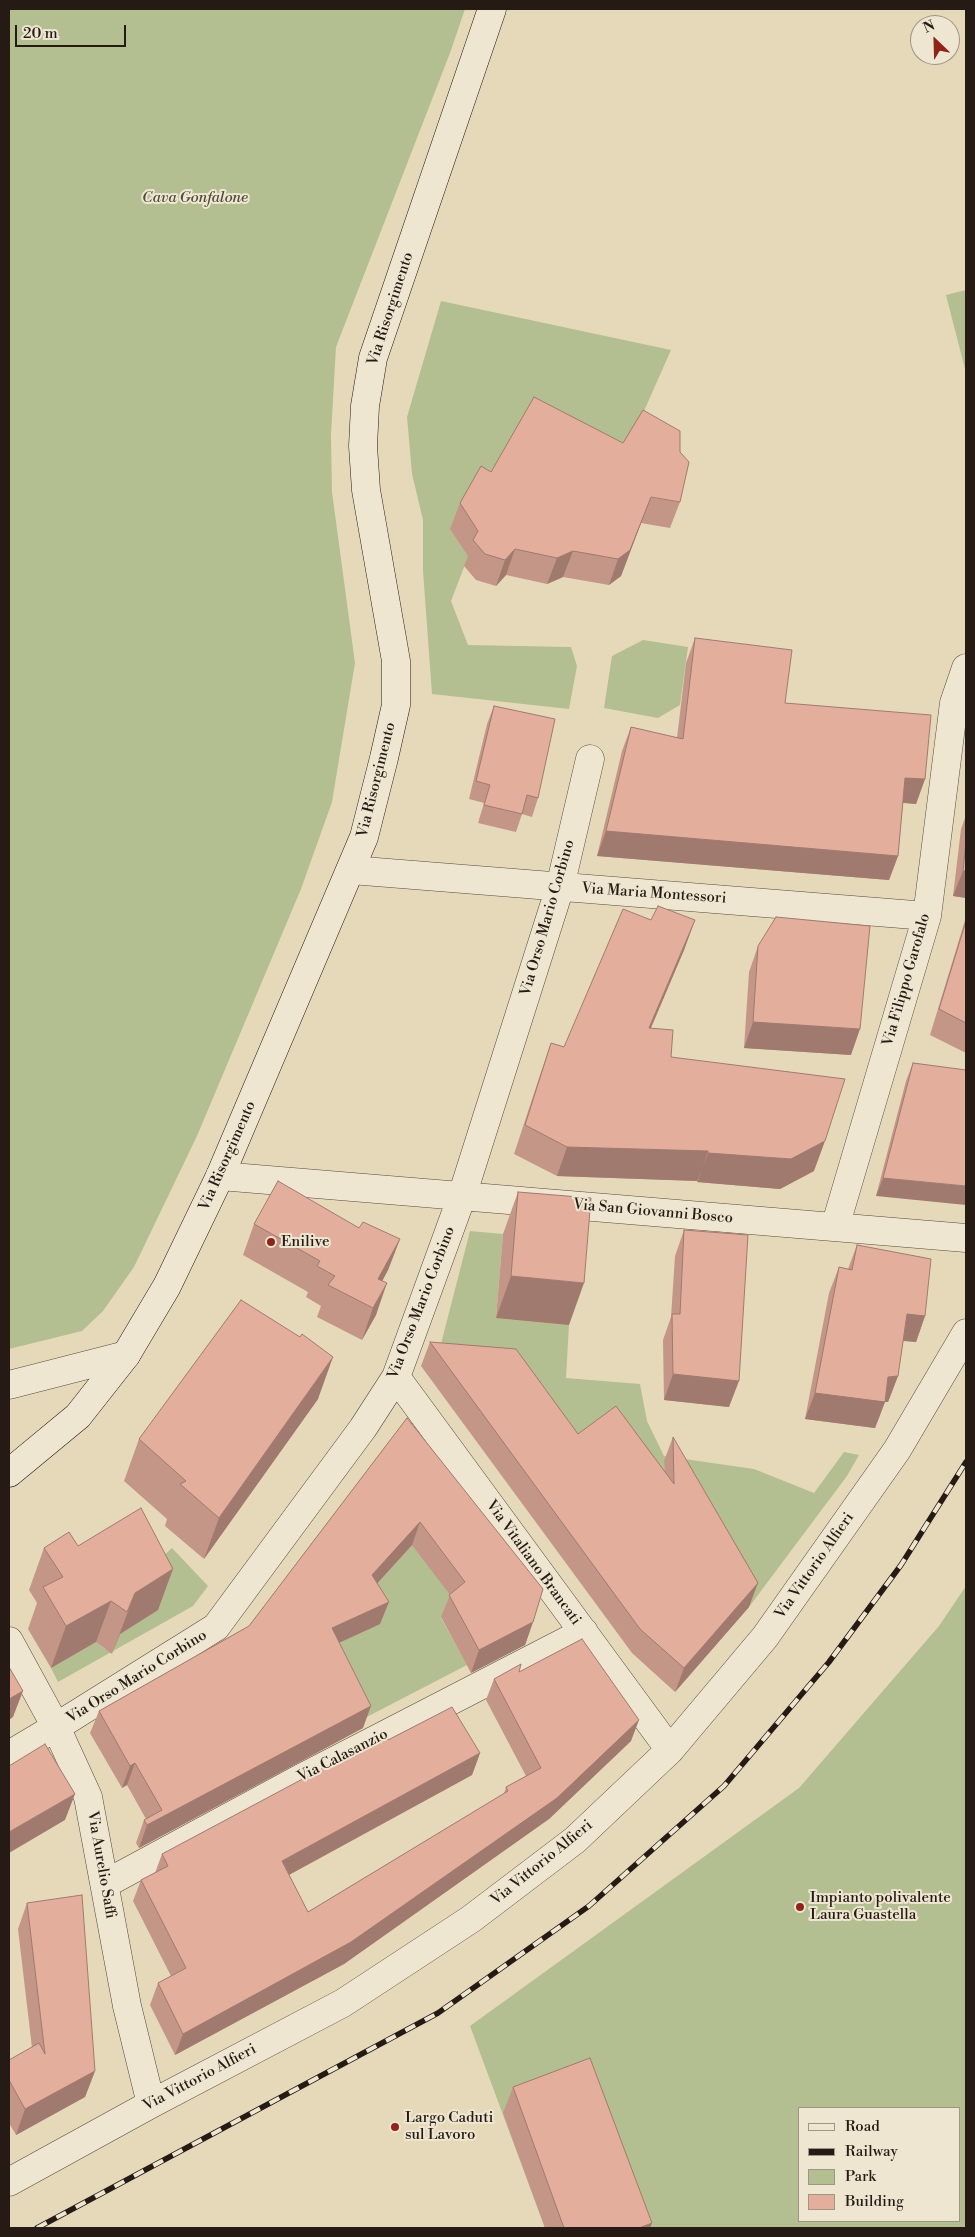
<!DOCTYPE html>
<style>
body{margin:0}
#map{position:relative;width:975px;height:2237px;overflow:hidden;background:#e6d9ba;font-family:"Libre Bodoni",serif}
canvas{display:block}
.frame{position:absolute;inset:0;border:10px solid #261b14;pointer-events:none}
.legend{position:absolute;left:798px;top:2107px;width:162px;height:115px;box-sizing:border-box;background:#efe6d2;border:1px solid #9f9586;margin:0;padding:6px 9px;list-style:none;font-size:15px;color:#261b14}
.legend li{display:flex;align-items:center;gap:10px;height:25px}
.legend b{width:25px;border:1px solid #9f9586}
.north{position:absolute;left:910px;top:15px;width:50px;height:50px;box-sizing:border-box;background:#efe6d2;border:1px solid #9f9586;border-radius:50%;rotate:336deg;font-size:14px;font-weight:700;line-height:20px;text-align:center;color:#261b14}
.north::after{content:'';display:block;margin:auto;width:18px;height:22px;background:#8f2418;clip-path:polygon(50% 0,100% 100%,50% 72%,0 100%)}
.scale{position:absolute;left:15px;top:25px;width:111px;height:22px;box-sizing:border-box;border:2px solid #261b14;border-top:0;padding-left:6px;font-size:15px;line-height:18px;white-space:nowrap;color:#261b14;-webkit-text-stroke:4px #efe6d2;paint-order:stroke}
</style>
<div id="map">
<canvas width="975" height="2237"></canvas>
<div class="frame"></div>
<ul class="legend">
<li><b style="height:6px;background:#efe6d2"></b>Road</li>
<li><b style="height:6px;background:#261b14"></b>Railway</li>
<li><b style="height:14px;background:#b4bf91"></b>Park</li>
<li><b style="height:14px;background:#e4ae9d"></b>Building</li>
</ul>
<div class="north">N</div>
<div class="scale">20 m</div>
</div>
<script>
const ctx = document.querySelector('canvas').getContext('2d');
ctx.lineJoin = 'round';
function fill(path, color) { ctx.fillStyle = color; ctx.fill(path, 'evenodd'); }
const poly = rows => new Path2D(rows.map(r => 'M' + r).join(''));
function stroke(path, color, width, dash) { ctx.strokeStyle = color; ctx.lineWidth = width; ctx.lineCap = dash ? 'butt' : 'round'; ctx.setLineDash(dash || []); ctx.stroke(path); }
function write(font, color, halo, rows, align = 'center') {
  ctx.font = font + ' "Libre Bodoni",serif'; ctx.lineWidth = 4; ctx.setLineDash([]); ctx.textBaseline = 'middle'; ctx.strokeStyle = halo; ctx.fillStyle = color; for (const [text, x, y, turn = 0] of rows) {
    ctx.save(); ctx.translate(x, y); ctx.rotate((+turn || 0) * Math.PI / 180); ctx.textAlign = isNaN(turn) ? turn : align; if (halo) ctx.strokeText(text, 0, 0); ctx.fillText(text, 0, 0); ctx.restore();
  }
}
const green = poly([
 [9,9,465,9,450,53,336,347,331,435,332,492,355,663,332,802,301,889,197,1136,134,1267,103,1311,82,1331,9,1349],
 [966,290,966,373,946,295],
 [441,301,671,350,633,436,614,469,468,557,451,601,468,645,571,647,577,666,569,709,432,694,423,571,423,520,412,474,407,417],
 [643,640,688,647,680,705,658,718,604,708,612,656],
 [470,1231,503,1234,496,1318,569,1325,566,1378,640,1384,647,1421,664,1456,754,1469,814,1493,844,1452,859,1455,847,1476,749,1607,678,1485,569,1458,435,1367],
 [410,1540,457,1604,441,1618,467,1665,359,1721,323,1650],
 [172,1548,208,1586,193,1606,58,1682,51,1668,96,1642,105,1649,140,1577],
 [966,1586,966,2228,545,2228,470,2026,799,1788,939,1626],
 [799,2108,959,2108,959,2221,799,2221]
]);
const minor = poly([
 [351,870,927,916],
 [220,1176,966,1238],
 [835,1227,927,916,954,703,966,668],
 [396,1377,670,1750],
 [9,1385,126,1355],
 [9,1641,56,1727,88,1797,127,2006,151,2104],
 [9,1755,56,1727,216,1627,363,1428,396,1377,462,1196,560,887,590,759],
 [105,1884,303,1777,584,1632],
 [9,2182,151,2104,343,2003,471,1919,575,1840,670,1750,765,1637,897,1450,966,1333]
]);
const secondary = poly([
 [9,1473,78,1416,126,1355,167,1286,220,1176,364,837,384,758,396,705,396,661,366,490,363,446,365,406,373,358,492,9]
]);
const rail = poly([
 [37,2228,438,2013,589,1906,724,1786,829,1662,901,1565,966,1462]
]);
const wall = poly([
 [491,472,680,502,670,528,641,523,621,576,609,585,563,577,547,584,506,575,496,586,476,580,464,566,468,556,450,529,460,503],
 [695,638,785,703,925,779,916,804,903,803,898,856,889,880,597,856,622,751,631,727,677,738,686,663],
 [494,706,538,798,532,817,522,814,516,832,478,823,484,803,469,799,487,724],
 [966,815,966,898,953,896,961,829],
 [966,917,966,1053,930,1035],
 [651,920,695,920,684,950,651,1028,671,1057,814,1171,780,1189,697,1182,698,1181,557,1176,514,1154,541,1072,551,1043,564,1047],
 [758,946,851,1055,744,1048,749,972],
 [913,1063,966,1070,876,1196,906,1081],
 [518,1192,569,1325,496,1318,503,1234],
 [254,1224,359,1228,400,1239,388,1270,382,1281,376,1315,362,1340,317,1317,321,1306,306,1297,308,1292,243,1255],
 [684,1230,729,1407,664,1400,663,1340,671,1317,675,1256],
 [857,1245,925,1316,916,1342,903,1341,898,1376,888,1402,885,1402,875,1428,805,1419,829,1293,839,1267,848,1269],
 [430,1342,578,1434,665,1471,664,1461,673,1437,749,1607,675,1692,632,1653,421,1366],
 [318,1399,204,1559,165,1526,167,1519,124,1481,139,1439],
 [407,1418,533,1622,525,1645,471,1673,441,1617,450,1595,412,1545,377,1583,380,1624,339,1643,363,1728,139,1848,136,1843,144,1820,146,1819,127,1785,122,1788,90,1733,99,1711,249,1626],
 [78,1546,158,1610,120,1634,112,1654,96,1642,51,1668,28,1629,37,1603,29,1590,44,1548],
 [519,1672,631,1741,549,1819,344,1964,175,2055,150,2005,158,1983,171,1976,133,1901,141,1880,155,1873,162,1854,388,1740,480,1753,472,1775,289,1875,308,1912,504,1794,506,1787,526,1776,486,1700,494,1679],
 [27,1903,95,2071,85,2097,16,2135,9,2123,9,2060,32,2048,18,1929],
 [513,2087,650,2228,545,2228,503,2113]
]);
const shadedWall = poly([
 [651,497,621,576,609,585,618,559],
 [515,549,506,575,496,586,505,560],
 [573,551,563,577,547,584,557,558],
 [905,778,925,779,916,804,896,802],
 [606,831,898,856,889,880,597,856],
 [963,871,966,871,966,898,953,896],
 [695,920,684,950,638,1058,649,1028],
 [753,1022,860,1029,851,1055,744,1048],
 [825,1141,814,1171,780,1189,697,1182,708,1153],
 [567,1147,708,1151,698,1181,557,1176],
 [883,1178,966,1186,966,1205,876,1196],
 [400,1239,388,1270,369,1306,378,1279],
 [511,1276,584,1283,569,1325,496,1318],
 [387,1283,376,1315,362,1340,373,1308],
 [907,1314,925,1316,916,1342,897,1340],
 [333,1357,318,1399,204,1559,219,1518],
 [673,1374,739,1381,729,1407,664,1400],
 [898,1376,888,1402,885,1402,875,1428,805,1419,815,1393,888,1377],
 [420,1522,412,1545,364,1598,372,1575],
 [173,1569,158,1610,120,1634,112,1654,135,1593],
 [758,1583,749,1607,675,1692,684,1668],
 [111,1601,96,1642,51,1668,66,1626],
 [389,1602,380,1624,323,1650,332,1628],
 [533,1622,525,1645,471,1673,479,1650],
 [23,1691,13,1717,9,1720,9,1699],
 [371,1706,363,1728,139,1848,147,1825],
 [639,1720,631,1741,549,1819,344,1964,175,2055,183,2034],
 [480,1753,472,1775,274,1883,282,1861],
 [135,1763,127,1785,122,1788,130,1766],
 [75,1794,65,1820,9,1853,9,1832],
 [95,2071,85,2097,16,2135,25,2109],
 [652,2223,650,2228,639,2228]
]);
const building = poly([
 [534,397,623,443,643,410,680,431,680,452,689,462,680,502,651,497,630,550,618,559,573,551,557,558,515,549,505,560,485,554,473,540,478,531,460,503,481,466,491,472,534,397],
 [695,638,792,650,785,703,931,715,925,779,905,778,898,856,606,831,631,727,683,739,695,638],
 [494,706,555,719,538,798,527,795,522,814,484,805,490,785,476,781,494,706],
 [966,841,966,871,963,871,966,841],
 [658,906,695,920,649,1028,673,1030,671,1057,845,1079,825,1141,791,1159,708,1153,708,1151,567,1147,525,1125,551,1043,564,1047,623,909,651,920,658,906],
 [776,917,870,926,860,1029,753,1022,758,946,776,917],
 [966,921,966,1023,939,1009,966,921],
 [913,1063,966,1070,966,1186,883,1178,913,1063],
 [278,1181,359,1228,363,1222,400,1239,378,1279,387,1283,373,1308,328,1285,335,1276,317,1266,320,1261,254,1224,278,1181],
 [518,1192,591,1198,584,1283,511,1276,518,1192],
 [684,1230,748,1235,739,1381,673,1374,672,1314,680,1314,684,1230],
 [857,1245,931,1259,925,1316,907,1314,898,1376,888,1377,885,1402,815,1393,839,1267,852,1270,857,1245],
 [241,1300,300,1337,302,1334,333,1357,219,1518,180,1484,186,1481,139,1439,241,1300],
 [430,1342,516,1349,578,1434,616,1406,674,1484,673,1437,758,1583,684,1668,640,1629,430,1342],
 [407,1418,543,1589,533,1622,479,1650,449,1595,465,1582,420,1522,372,1575,389,1602,332,1628,371,1706,147,1825,144,1820,162,1810,135,1763,130,1766,99,1711,249,1626,407,1418],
 [141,1508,173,1569,135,1593,127,1612,111,1601,66,1626,43,1587,63,1577,44,1548,69,1532,78,1546,141,1508],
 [582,1639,639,1720,557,1798,351,1942,183,2034,158,1983,186,1968,141,1880,168,1866,162,1854,385,1735,388,1740,452,1707,480,1753,282,1861,308,1912,508,1791,506,1787,541,1768,494,1679,521,1664,519,1672,582,1639],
 [9,1667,23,1691,9,1699,9,1667],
 [45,1744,75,1794,9,1832,9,1766,45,1744],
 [82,1895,95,2071,25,2109,9,2080,9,2060,39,2043,45,2054,27,1903,82,1895],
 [590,2058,652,2223,639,2228,564,2228,513,2087,590,2058]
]);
const markers = [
 [271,1242,5,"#8f2418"],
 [800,1907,5,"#8f2418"],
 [395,2127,5,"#8f2418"]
];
const parkNames = [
 ["Cava Gonfalone",195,198]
];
const streetNames = [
 ["Via Risorgimento",391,309,-72],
 ["Via Risorgimento",377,780,-76],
 ["Via Maria Montessori",654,894,4],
 ["Via Orso Mario Corbino",548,918,-74],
 ["Via Filippo Garofalo",907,980,-74],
 ["Via Risorgimento",228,1156,-66],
 ["Via San Giovanni Bosco",653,1212,5],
 ["Via Orso Mario Corbino",422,1303,-69],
 ["Via Vitaliano Brancati",533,1563,54],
 ["Via Vittorio Alfieri",815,1566,-55],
 ["Via Orso Mario Corbino",137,1677,-32],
 ["Via Calasanzio",343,1756,-27],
 ["Via Vittorio Alfieri",542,1863,-39],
 ["Via Aurelio Saffi",101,1865,80],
 ["Via Vittorio Alfieri",200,2078,-28]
];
const poiNames = [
 ["Enilive",281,1242],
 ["Impianto polivalente",810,1898],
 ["Laura Guastella",810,1915],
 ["Largo Caduti",405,2118],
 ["sul Lavoro",405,2135]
];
fill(green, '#b4bf91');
stroke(minor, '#564a3e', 29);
stroke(secondary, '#261b14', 29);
stroke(minor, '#efe6d2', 28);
stroke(secondary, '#efe6d2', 28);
stroke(rail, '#261b14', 5.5);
stroke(rail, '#efe6d2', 4, [11]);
fill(wall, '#c49687');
fill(shadedWall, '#a07a6e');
fill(building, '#e4ae9d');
stroke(building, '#a07a6e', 1);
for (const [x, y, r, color] of markers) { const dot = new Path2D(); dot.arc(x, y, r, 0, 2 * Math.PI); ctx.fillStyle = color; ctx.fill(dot); stroke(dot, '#efe6d2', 2); }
write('italic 15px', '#514c3a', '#efe6d2', parkNames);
write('15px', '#261b14', '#efe6d2', streetNames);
write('15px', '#261b14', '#efe6d2', poiNames, 'left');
</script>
